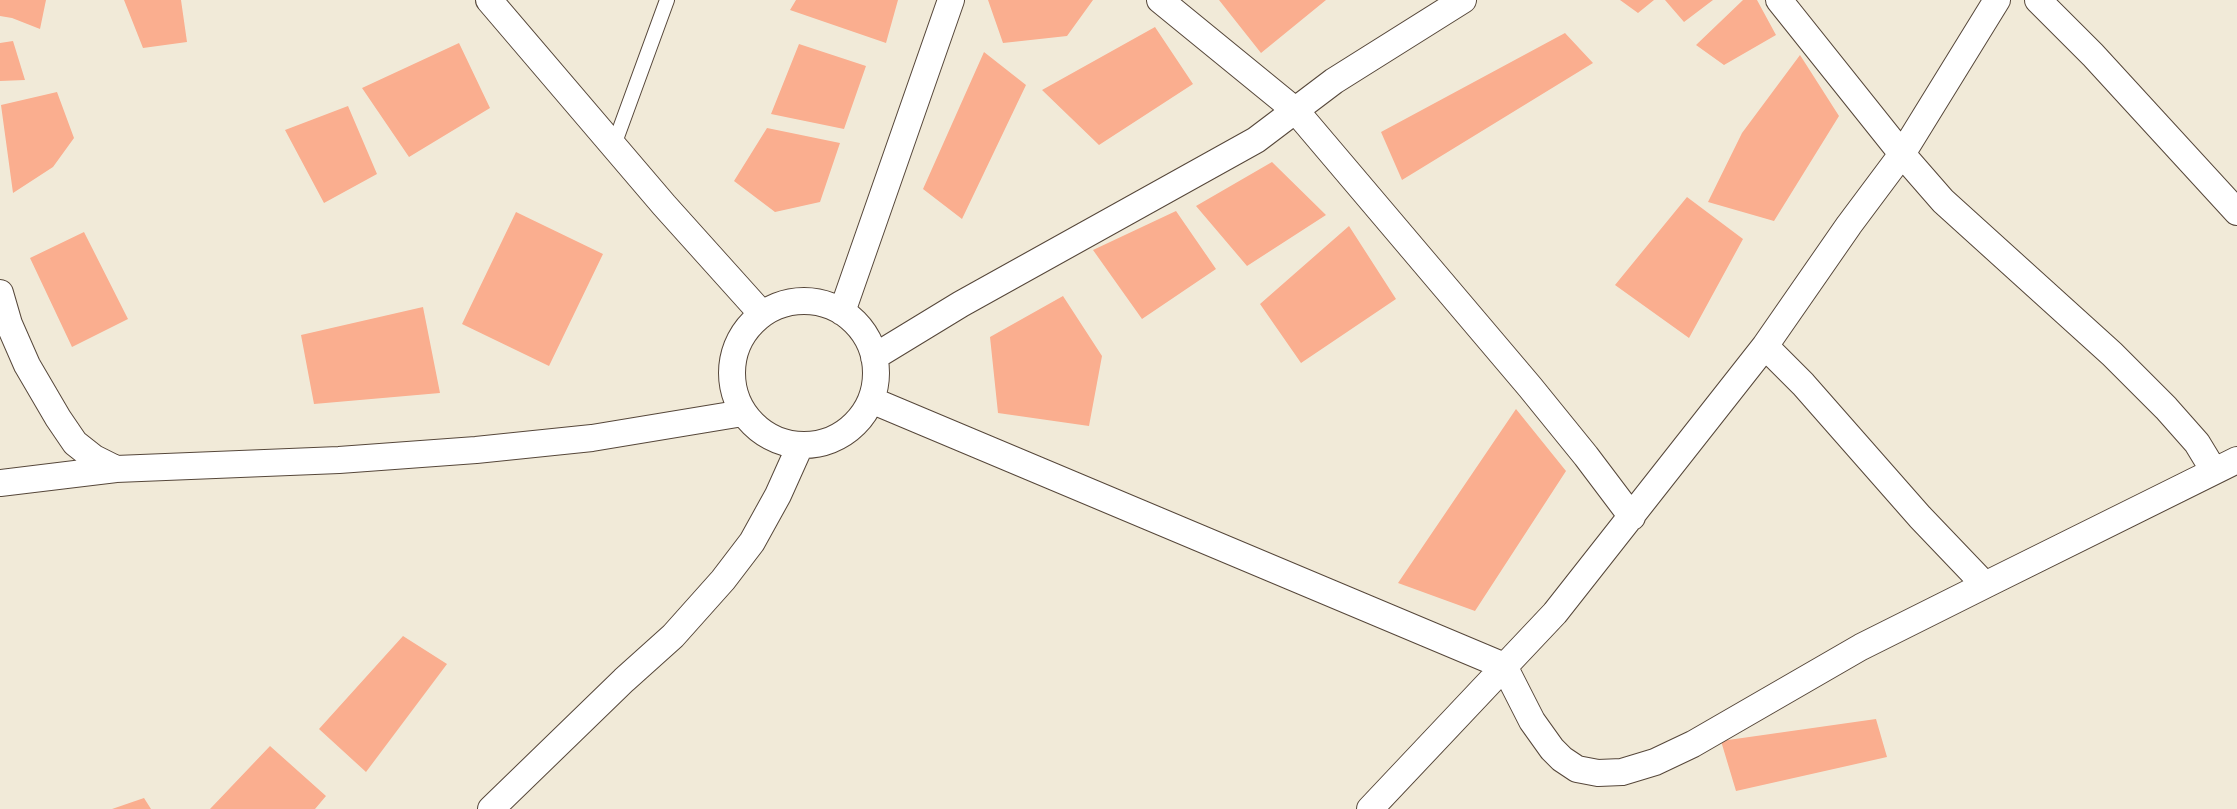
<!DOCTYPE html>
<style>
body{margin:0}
canvas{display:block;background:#f1ead8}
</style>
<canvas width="2237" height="809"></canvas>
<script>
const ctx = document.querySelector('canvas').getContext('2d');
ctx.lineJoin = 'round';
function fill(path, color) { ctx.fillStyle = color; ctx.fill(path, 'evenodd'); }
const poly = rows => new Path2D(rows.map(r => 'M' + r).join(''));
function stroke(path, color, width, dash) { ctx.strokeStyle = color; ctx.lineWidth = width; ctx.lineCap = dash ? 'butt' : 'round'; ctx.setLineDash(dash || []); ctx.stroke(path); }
const building = poly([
 [0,0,46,0,40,29,12,18,0,16],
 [124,0,181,0,187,42,143,48],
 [796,0,898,0,886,43,790,10],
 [988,0,1093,0,1067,36,1003,43],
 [1219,0,1326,0,1261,53],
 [1620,0,1654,0,1638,13],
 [1665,0,1713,0,1684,22],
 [1743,0,1757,0,1776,35,1724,65,1696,45],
 [1155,27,1193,84,1099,145,1042,90],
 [1565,33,1593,63,1402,180,1381,132],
 [13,41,25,80,0,81,0,43],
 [459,43,490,108,409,157,362,88],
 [799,44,866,66,844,129,771,114],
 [984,52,1026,85,962,219,923,189],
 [1800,55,1839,116,1774,221,1708,202,1742,133],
 [57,92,74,138,53,167,13,193,1,105],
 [348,106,377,174,324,203,285,130],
 [767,128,840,143,820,202,775,212,734,181],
 [1272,162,1326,215,1247,266,1196,206],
 [1687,197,1743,239,1689,338,1615,285],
 [1176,211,1216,269,1142,319,1093,250],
 [516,212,603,254,549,366,462,324],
 [1349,226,1396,299,1301,363,1260,304],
 [84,232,128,319,72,347,30,258],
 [1063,296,1102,356,1089,426,998,413,990,337],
 [423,307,440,393,314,404,301,335],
 [1516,409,1566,471,1475,611,1398,583],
 [403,636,447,664,366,772,319,729],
 [1876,719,1887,757,1736,791,1721,741],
 [270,746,326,796,315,809,210,809],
 [144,798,151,809,112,809]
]);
const lane = poly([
 [614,145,667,0]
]);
const street = poly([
 [489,0,664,205,762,314],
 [1160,0,1296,111,1530,387,1586,456,1632,517],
 [1779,0,1902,154,1943,201,2112,354,2166,408,2197,443,2214,471],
 [2038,0,2093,55,2237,212],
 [0,293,9,324,27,365,58,418,75,443,94,458,116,469],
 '732 373a72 72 0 1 1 144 0a72 72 0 1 1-144 0Z',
 [842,312,951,0],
 [874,357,961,304,1256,140,1334,81,1463,0],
 [871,400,1504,666,1532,721,1552,749,1562,759,1577,769,1598,773,1622,772,1655,762,1693,744,1861,647,1985,585,1920,517,1803,384,1765,346],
 [0,483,116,469,339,460,476,450,592,438,743,413],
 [1985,585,2237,460],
 [491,809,624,680,673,636,723,580,752,542,778,495,800,446],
 [1370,809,1555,613,1765,346,1849,225,1902,154,1997,0]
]);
fill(building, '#faae8f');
stroke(lane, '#56473a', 16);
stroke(street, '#56473a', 28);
stroke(lane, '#fff', 14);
stroke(street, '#fff', 26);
</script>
